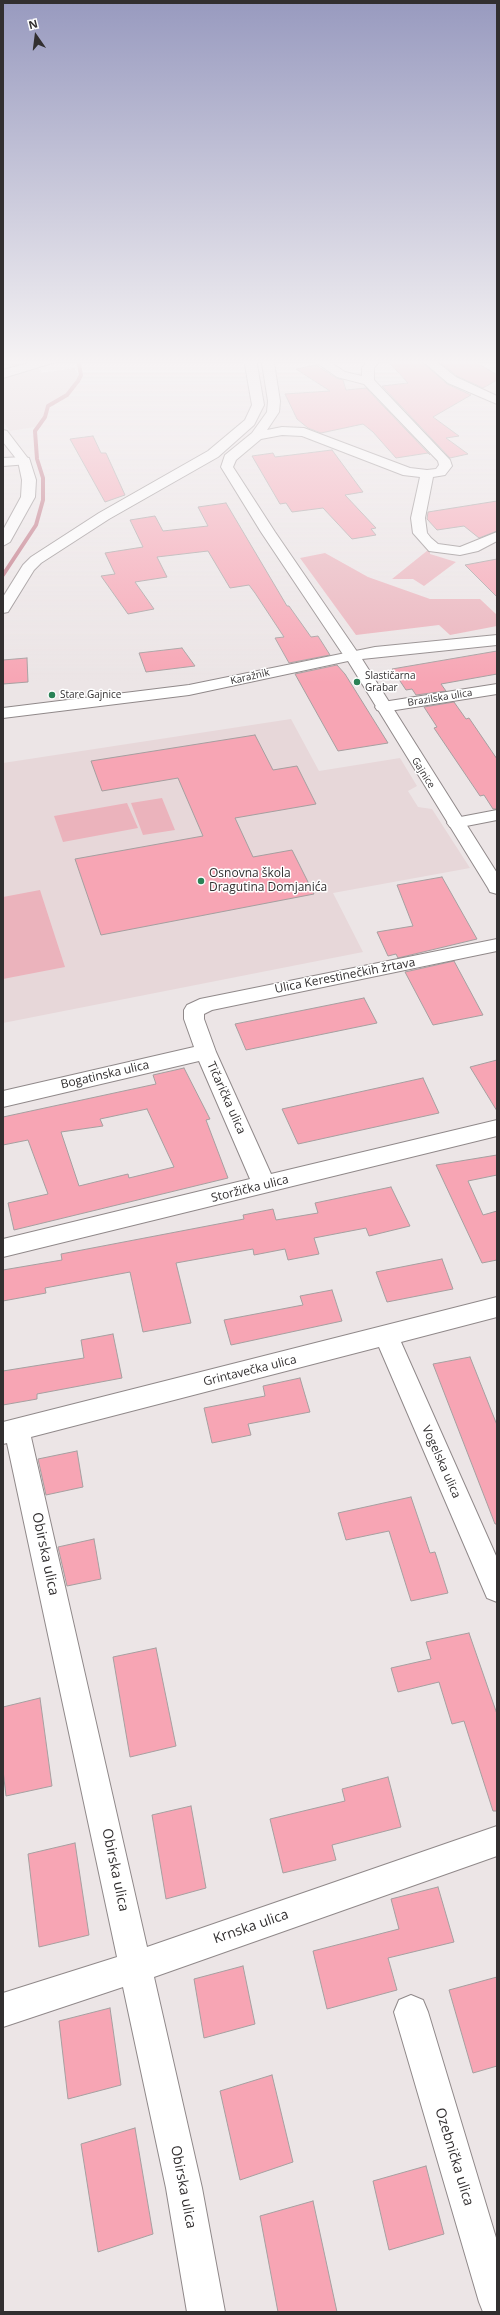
<!DOCTYPE html>
<meta charset="utf-8">
<style>
body{margin:0}
#map{position:relative;width:500px;height:2315px;overflow:hidden;background:#ece5e6;font-family:"Open Sans",sans-serif}
canvas{display:block}
.frame{position:absolute;inset:0;border:4px solid #322f30;pointer-events:none}
.north{position:absolute;left:16px;top:16px;width:40px;height:40px;-webkit-text-stroke:3px #fff;paint-order:stroke;rotate:346deg;font-size:11px;font-weight:700;line-height:16px;text-align:center;color:#322f30}
.north::after{content:'';display:block;margin:auto;width:14px;height:18px;background:#322f30;clip-path:polygon(50% 0,100% 100%,50% 72%,0 100%)}
</style>
<div id="map">
<canvas width="500" height="2315"></canvas>
<div class="frame"></div>
<div class="north">N</div>
</div>
<script>
const ctx = document.querySelector('canvas').getContext('2d');
ctx.lineJoin = 'round';
function fill(path, color) { ctx.fillStyle = color; ctx.fill(path, 'evenodd'); }
const poly = rows => new Path2D(rows.map(r => 'M' + r).join(''));
function stroke(path, color, width, dash) { ctx.strokeStyle = color; ctx.lineWidth = width; ctx.lineCap = dash ? 'butt' : 'round'; ctx.setLineDash(dash || []); ctx.stroke(path); }
function write(font, color, halo, rows, align = 'center') {
  ctx.font = font + ' "Open Sans",sans-serif'; ctx.lineWidth = 3; ctx.setLineDash([]); ctx.textBaseline = 'middle'; ctx.strokeStyle = halo; ctx.fillStyle = color; for (const [text, x, y, turn = 0] of rows) {
    ctx.save(); ctx.translate(x, y); ctx.rotate((+turn || 0) * Math.PI / 180); ctx.textAlign = isNaN(turn) ? turn : align; if (halo) ctx.strokeText(text, 0, 0); ctx.fillText(text, 0, 0); ctx.restore();
  }
}
const built = poly([
 [3,359,32,359,33,364,11,370,7,365,3,365],
 [37,367,42,373,74,368,78,374,77,380,66,394,46,406,43,416,35,427,10,431,3,422,3,377],
 [291,719,319,771,400,758,417,786,408,791,418,807,432,809,470,868,333,893,363,952,3,1023,3,763]
]);
const green = poly([
 [428,550,430,550,430,554,456,562,424,586,413,579,392,579],
 [325,553,368,577,430,599,480,599,497,615,497,626,450,635,439,625,356,635,300,558],
 [162,798,175,830,143,835,131,803],
 [127,803,138,828,63,842,54,816],
 [40,890,65,967,3,979,3,897]
]);
const stream = poly([
 [3,575,36,525,43,500,43,478,37,459,35,431,45,417,48,406,67,395,78,381,81,375,78,359]
]);
const building = poly([
 [386,359,419,359,447,384,471,395,433,417,459,436,446,438,468,454,450,458,382,386,408,383,386,359],
 [435,359,471,359,497,375,497,380,483,388,457,376,435,359],
 [316,365,336,378,343,380,346,390,366,388,430,455,428,453,396,458,373,432,363,424,321,433,308,428,297,419,285,394,330,391,296,369,316,365],
 [93,436,101,453,106,453,125,495,105,502,70,439,93,436],
 [332,450,363,492,345,495,376,528,371,529,376,535,352,539,323,508,292,512,286,503,280,504,252,456,273,453,275,457,332,450],
 [497,501,497,531,479,538,464,526,437,530,427,519,428,512,497,501],
 [226,503,287,606,289,606,311,637,318,636,330,655,289,663,275,638,284,637,255,593,249,585,230,588,208,551,157,557,167,577,135,582,154,609,128,614,101,576,115,574,105,553,143,547,130,520,155,516,163,531,208,526,198,507,226,503],
 [497,559,497,597,465,565,497,559],
 [182,648,195,666,146,672,139,653,182,648],
 [497,651,497,674,441,684,446,691,416,695,412,689,406,690,392,669,497,651],
 [27,658,28,682,3,684,3,660,27,658],
 [337,665,345,674,388,743,338,751,295,674,337,665],
 [454,702,466,719,469,718,497,759,497,809,493,809,484,795,480,796,434,728,437,727,424,707,454,702],
 [255,735,273,770,297,766,316,804,235,818,253,857,292,850,314,894,101,935,75,859,203,836,178,778,102,791,91,761,255,735],
 [442,877,477,939,398,958,396,954,388,956,377,932,413,926,397,885,442,877],
 [454,961,483,1015,433,1025,405,972,454,961],
 [364,998,377,1023,246,1050,235,1024,364,998],
 [497,1060,497,1111,470,1067,497,1060],
 [184,1068,210,1119,206,1120,228,1178,14,1230,8,1203,48,1194,28,1140,3,1145,3,1117,156,1084,153,1075,184,1068],
 [147,1109,174,1167,129,1178,128,1174,79,1186,61,1132,103,1126,100,1119,147,1109],
 [423,1078,439,1113,298,1144,282,1109,423,1078],
 [497,1155,497,1175,468,1181,483,1215,497,1211,497,1260,482,1263,436,1165,497,1155],
 [391,1187,410,1226,369,1236,366,1228,314,1238,319,1254,288,1260,285,1249,254,1255,253,1249,176,1263,191,1323,143,1332,130,1272,45,1288,46,1293,3,1301,3,1270,62,1260,61,1254,244,1219,243,1215,273,1209,276,1220,318,1213,315,1203,391,1187],
 [442,1259,453,1289,387,1302,376,1272,442,1259],
 [332,1290,342,1321,231,1345,224,1320,303,1305,300,1296,332,1290],
 [113,1334,122,1378,37,1394,37,1399,3,1405,3,1371,84,1358,81,1340,113,1334],
 [470,1357,497,1425,497,1524,495,1524,433,1364,470,1357],
 [300,1378,310,1412,248,1424,251,1435,212,1443,204,1408,265,1396,263,1386,300,1378],
 [77,1451,83,1487,46,1495,38,1459,77,1451],
 [411,1497,430,1553,435,1552,448,1593,411,1601,389,1531,346,1540,338,1513,411,1497],
 [94,1539,101,1579,67,1586,58,1547,94,1539],
 [469,1633,497,1714,497,1811,493,1811,464,1721,452,1724,439,1682,398,1692,391,1668,431,1659,426,1642,469,1633],
 [156,1648,176,1746,130,1757,113,1657,156,1648],
 [40,1698,52,1786,6,1796,3,1770,3,1707,40,1698],
 [388,1777,401,1827,332,1845,336,1860,283,1873,270,1819,345,1801,342,1789,388,1777],
 [191,1806,206,1888,166,1899,152,1815,191,1806],
 [75,1843,89,1935,39,1947,28,1854,75,1843],
 [438,1887,454,1942,388,1958,397,1990,327,2009,313,1951,399,1929,391,1899,438,1887],
 [243,1966,255,2024,204,2038,194,1979,243,1966],
 [497,1977,497,2066,473,2073,449,1990,497,1977],
 [110,2008,121,2085,68,2099,59,2021,110,2008],
 [272,2075,293,2162,240,2180,220,2091,272,2075],
 [135,2128,153,2234,98,2252,81,2144,135,2128],
 [426,2166,444,2234,389,2250,373,2181,426,2166],
 [313,2201,337,2312,278,2312,260,2216,313,2201]
]);
const minor = poly([
 [43,359,61,359,59,361,3,378,3,370,43,359],
 [311,359,325,359,345,372,362,376,362,368,369,359,381,359,374,368,374,380,450,460,452,466,445,475,433,477,425,518,427,533,431,538,438,544,460,547,497,532,497,541,478,551,460,555,429,551,413,533,411,518,420,477,403,475,302,436,282,435,261,439,236,460,233,467,275,532,360,656,357,659,352,661,347,659,344,656,261,532,221,467,225,455,252,433,267,412,268,401,262,363,268,360,274,363,280,401,279,412,267,430,282,427,304,428,410,468,427,470,436,469,439,465,438,461,364,384,337,377,311,359],
 [420,359,433,359,456,377,497,396,497,404,448,383,420,359],
 [24,457,29,458,30,461,29,464,3,466,3,458,24,457],
 [497,684,497,694,383,712,377,710,375,707,377,704,383,702,497,684],
 [497,810,497,820,456,828,450,827,447,823,450,819,497,810],
 [497,939,497,951,212,1010,204,1014,204,1019,216,1052,271,1174,497,1120,497,1136,3,1257,3,1239,250,1179,199,1061,3,1107,3,1091,194,1047,184,1019,184,1010,187,1005,200,999,497,939],
 [497,1297,497,1317,401,1342,497,1558,497,1602,487,1598,379,1347,31,1437,147,1947,497,1826,497,1856,154,1977,202,2188,225,2312,187,2312,166,2188,123,1987,3,2027,3,1993,117,1957,7,1443,3,1444,3,1422,497,1297],
 [411,1995,423,2000,428,2012,497,2241,497,2312,483,2312,479,2302,394,2012,399,2000,411,1995]
]);
const tertiary = poly([
 [244,359,256,359,264,405,254,425,218,457,109,519,41,563,34,570,8,612,3,613,3,597,23,565,31,557,99,513,208,451,245,420,252,405,244,359],
 [3,430,7,431,30,461,36,480,35,497,10,542,3,546,3,530,21,497,22,480,18,461,3,442,3,430],
 [497,635,497,645,362,659,497,873,497,894,490,892,488,888,348,661,189,695,3,718,3,708,189,685,375,647,497,635]
]);
const markers = [
 [357,682,4,"#2a8256"],
 [52,695,4,"#2a8256"],
 [201,881,4,"#2a8256"]
];
const farPoinames = [
 ["Slastičarna",365,676],
 ["Grabar",365,688],
 ["Stare Gajnice",60,695]
];
const farStreetnames = [
 ["Karažnik",250,677,-13],
 ["Brazilska ulica",440,698,-9],
 ["Gajnice",423,773,58]
];
const poiNames = [
 ["Osnovna škola",209,874],
 ["Dragutina Domjanića",209,888]
];
const streetNames = [
 ["Ulica Kerestinečkih žrtava",345,976,-11],
 ["Bogatinska ulica",105,1075,-13],
 ["Tičarička ulica",226,1098,66],
 ["Storžička ulica",250,1189,-14],
 ["Grintavečka ulica",250,1371,-14],
 ["Vogelska ulica",441,1462,66]
];
const nearStreetnames = [
 ["Obirska ulica",45,1554,78],
 ["Obirska ulica",115,1870,78],
 ["Krnska ulica",251,1927,-19],
 ["Ozebnička ulica",454,2157,73],
 ["Obirska ulica",183,2187,79]
];
fill(built, '#e7d7d9');
fill(green, '#ebb3bc');
stroke(stream, '#c07382', 4);
fill(building, '#f7a5b4');
stroke(building, '#a69fa0', 1);
stroke(minor, '#90898a', 2);
stroke(tertiary, '#90898a', 2);
fill(minor, '#fff');
fill(tertiary, '#fff');
const sky = ctx.createLinearGradient(0, 0, 0, 683);
sky.addColorStop(0, '#989abf');
sky.addColorStop(0.53, '#f6f3f4');
sky.addColorStop(1, '#f6f3f400');
ctx.fillStyle = sky;
ctx.fillRect(0, 0, 500, 683);
for (const [x, y, r, color] of markers) { const dot = new Path2D(); dot.arc(x, y, r, 0, 2 * Math.PI); ctx.fillStyle = color; ctx.fill(dot); stroke(dot, '#fff', 1.5); }
write('10px', '#322f30', '#fff', farPoinames, 'left');
write('10px', '#322f30', '#fff', farStreetnames);
write('12px', '#322f30', '#fff', poiNames, 'left');
write('12px', '#322f30', '#fff', streetNames);
write('14px', '#322f30', '#fff', nearStreetnames);
</script>
